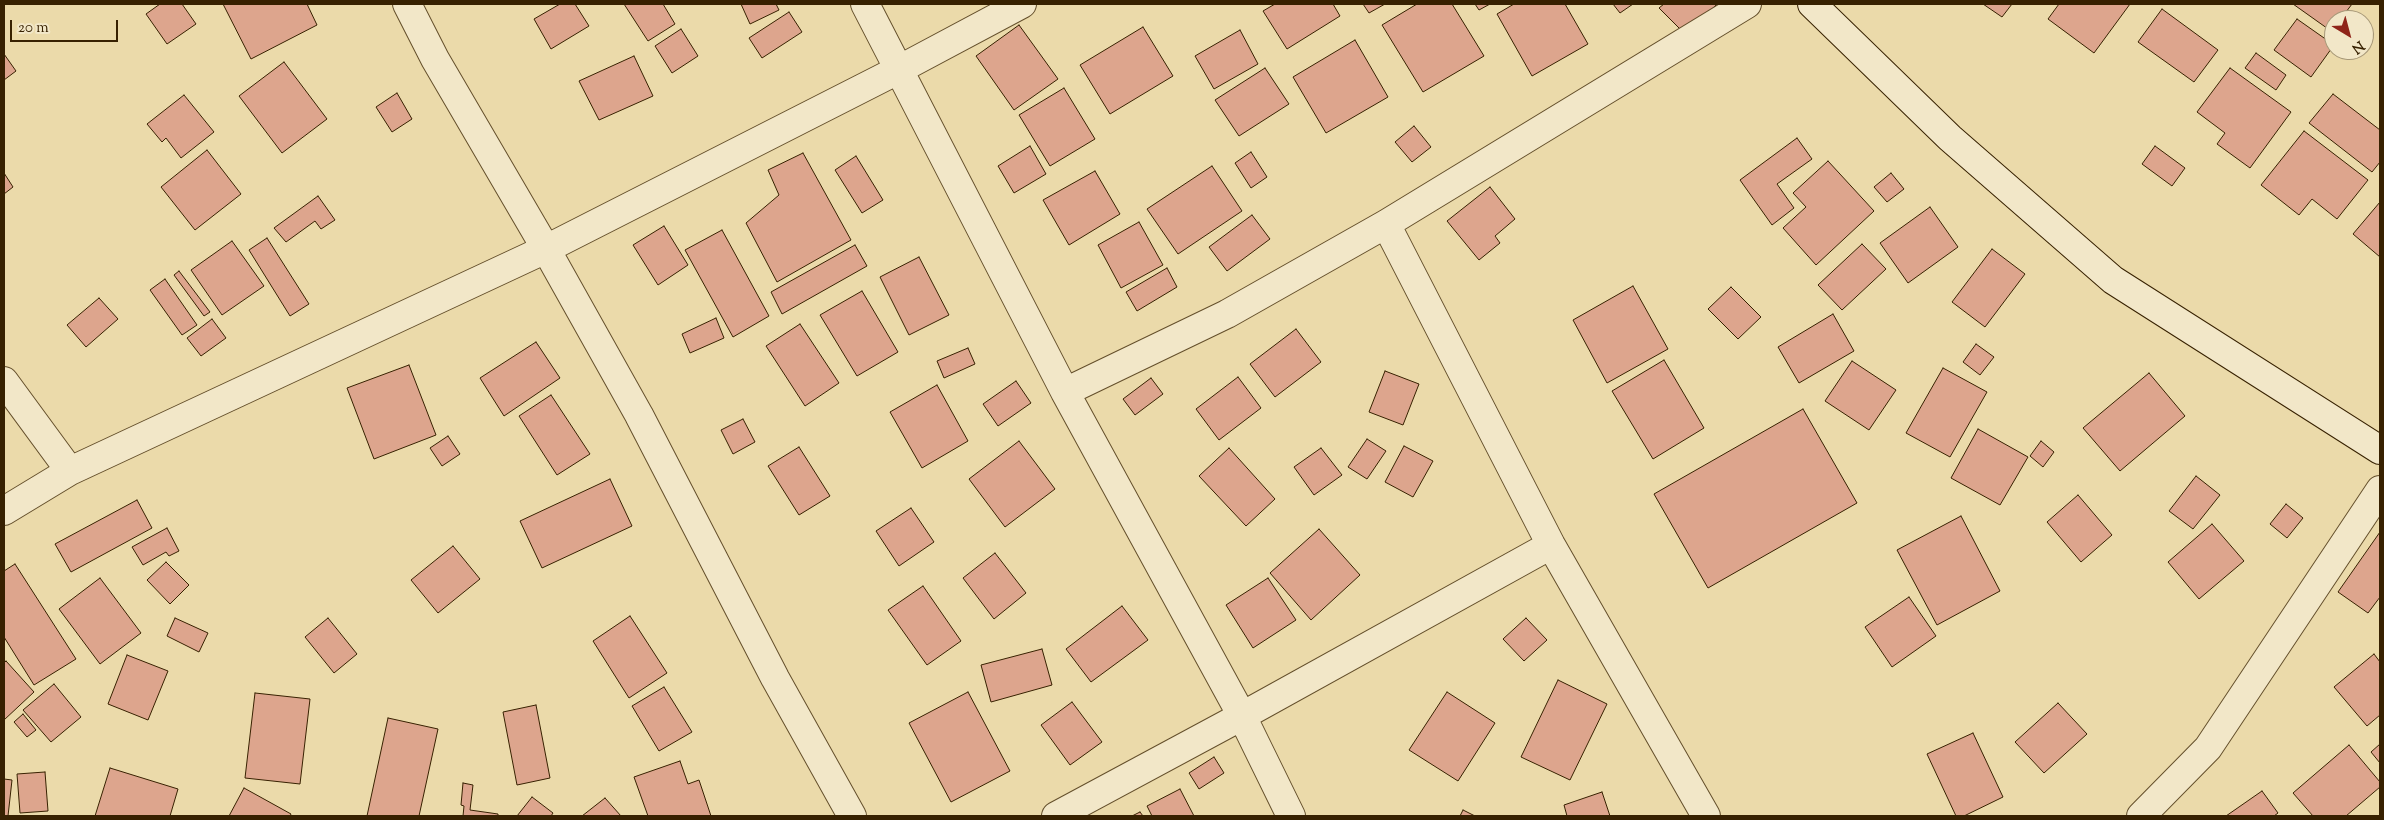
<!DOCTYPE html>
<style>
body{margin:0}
#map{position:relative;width:2384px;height:820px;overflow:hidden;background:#ebdaaa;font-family:"Sorts Mill Goudy",serif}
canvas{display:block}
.frame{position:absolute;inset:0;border:5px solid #372101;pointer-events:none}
.north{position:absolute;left:2324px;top:10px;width:50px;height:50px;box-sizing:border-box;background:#f2e7c8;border:1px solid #a79878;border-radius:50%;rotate:143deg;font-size:14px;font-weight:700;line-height:20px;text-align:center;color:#372101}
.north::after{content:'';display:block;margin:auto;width:18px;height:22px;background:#8f2418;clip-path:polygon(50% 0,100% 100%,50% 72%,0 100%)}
.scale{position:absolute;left:10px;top:20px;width:108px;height:22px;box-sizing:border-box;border:2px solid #372101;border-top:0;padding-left:6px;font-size:15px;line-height:18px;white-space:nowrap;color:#372101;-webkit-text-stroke:4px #f2e7c8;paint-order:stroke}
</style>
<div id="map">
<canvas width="2384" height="820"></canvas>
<div class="frame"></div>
<div class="north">N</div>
<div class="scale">20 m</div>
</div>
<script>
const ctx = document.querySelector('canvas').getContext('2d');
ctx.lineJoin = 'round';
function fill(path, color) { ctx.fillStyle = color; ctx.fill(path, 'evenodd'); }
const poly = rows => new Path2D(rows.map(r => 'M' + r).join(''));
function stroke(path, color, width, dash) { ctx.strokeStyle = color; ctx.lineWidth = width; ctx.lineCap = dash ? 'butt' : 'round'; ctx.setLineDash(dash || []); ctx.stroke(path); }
const building = poly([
 [160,4,182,4,196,24,167,44,146,14,160,4],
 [223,4,307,4,317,25,251,59,223,4],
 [560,4,575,4,589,26,551,49,534,19,560,4],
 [624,4,663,4,675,24,648,41,624,4],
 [741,4,776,4,779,10,750,24,741,4],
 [1275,4,1333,4,1340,16,1287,49,1263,11,1275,4],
 [1363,4,1385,4,1369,13,1363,4],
 [1417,4,1452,4,1484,56,1423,92,1382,25,1417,4],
 [1475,4,1490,4,1479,10,1475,4],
 [1514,4,1565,4,1588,44,1532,76,1497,14,1514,4],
 [1613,4,1633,4,1620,13,1613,4],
 [1664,4,1717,4,1686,35,1659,8,1664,4],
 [1983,4,2012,4,2002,17,1983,4],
 [2059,4,2130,4,2094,53,2048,19,2059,4],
 [2293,4,2352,4,2340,20,2334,20,2334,28,2331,31,2293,4],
 [2162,9,2218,50,2194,82,2138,42,2162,9],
 [789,12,802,32,762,58,749,38,789,12],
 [2297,19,2334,45,2311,77,2274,50,2297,19],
 [1019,25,1058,79,1014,110,976,56,1019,25],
 [1143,27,1173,76,1110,114,1080,65,1143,27],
 [681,29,698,56,672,73,655,46,681,29],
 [1240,30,1258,64,1214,89,1195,56,1240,30],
 [1355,40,1388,97,1326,133,1293,77,1355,40],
 [2256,53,2286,75,2276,90,2245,68,2256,53],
 [4,54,16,71,4,80,4,54],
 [634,56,653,96,599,120,579,81,634,56],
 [284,62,327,119,282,153,239,96,284,62],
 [1265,68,1289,104,1239,136,1215,100,1265,68],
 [2230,68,2291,112,2250,168,2217,144,2225,133,2197,112,2230,68],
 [1064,88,1095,139,1050,166,1019,115,1064,88],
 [397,93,412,119,392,132,376,107,397,93],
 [2333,94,2380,130,2380,162,2372,172,2309,123,2333,94],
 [184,95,214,132,181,158,166,138,162,142,147,124,184,95],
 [1414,126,1431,147,1412,162,1395,142,1414,126],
 [2304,131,2368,180,2337,219,2312,199,2299,215,2261,185,2304,131],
 [1797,138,1812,159,1777,184,1794,208,1772,225,1740,180,1797,138],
 [1030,146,1046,174,1014,193,998,166,1030,146],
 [2155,146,2185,168,2172,186,2142,164,2155,146],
 [207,150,241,194,195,230,161,187,207,150],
 [1251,152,1267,177,1251,188,1235,163,1251,152],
 [803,153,851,240,777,282,746,223,779,195,768,170,803,153],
 [856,156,883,200,862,213,835,170,856,156],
 [1828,161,1874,211,1816,265,1783,228,1806,207,1793,193,1828,161],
 [1212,166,1242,211,1178,254,1147,209,1212,166],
 [1095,171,1120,214,1069,245,1043,200,1095,171],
 [4,173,13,187,4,194,4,173],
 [1891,173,1904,189,1887,202,1874,187,1891,173],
 [1490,187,1515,219,1495,236,1500,243,1479,260,1447,221,1490,187],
 [318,196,335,220,321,229,315,221,286,242,274,228,318,196],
 [2380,202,2380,257,2353,234,2380,202],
 [1930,207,1958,247,1908,283,1880,243,1930,207],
 [1252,215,1270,239,1227,271,1209,247,1252,215],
 [1139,222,1163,265,1121,288,1098,245,1139,222],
 [664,226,688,265,658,285,633,245,664,226],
 [722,230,769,316,733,337,685,250,722,230],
 [267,238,309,304,290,316,249,250,267,238],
 [232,241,264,286,222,315,191,270,232,241],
 [1862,244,1886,269,1842,310,1818,285,1862,244],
 [855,245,867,266,782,314,771,292,855,245],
 [1992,249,2025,274,1985,327,1952,302,1992,249],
 [919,257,949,315,909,335,880,277,919,257],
 [1167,268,1177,287,1137,311,1126,292,1167,268],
 [179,271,210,312,204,316,174,275,179,271],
 [165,279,197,325,182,335,150,290,165,279],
 [1633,286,1668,349,1607,383,1573,320,1633,286],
 [1731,287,1761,317,1738,339,1708,309,1731,287],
 [862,291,898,352,857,376,820,315,862,291],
 [99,298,118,319,86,347,67,325,99,298],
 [1833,314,1854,351,1799,383,1778,347,1833,314],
 [716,318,724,338,690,353,682,334,716,318],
 [212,319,226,338,201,356,187,338,212,319],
 [800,324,839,383,805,406,766,346,800,324],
 [1296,329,1321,362,1275,397,1250,364,1296,329],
 [536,342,560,378,504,416,480,378,536,342],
 [1976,344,1994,357,1980,375,1963,362,1976,344],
 [968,348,975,364,944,378,937,361,968,348],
 [1664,360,1704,428,1653,459,1612,391,1664,360],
 [1852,361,1896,390,1869,430,1825,401,1852,361],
 [409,365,436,435,374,459,347,388,409,365],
 [1943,368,1987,392,1950,457,1906,433,1943,368],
 [1385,371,1419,384,1403,425,1369,412,1385,371],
 [2149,373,2185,416,2120,471,2083,428,2149,373],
 [1238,377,1261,408,1219,440,1196,409,1238,377],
 [1151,378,1163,394,1135,415,1123,399,1151,378],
 [1016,381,1031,403,998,426,983,404,1016,381],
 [937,385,968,441,922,468,890,412,937,385],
 [551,395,590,454,557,475,519,416,551,395],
 [1803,409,1857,503,1708,588,1654,494,1803,409],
 [743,419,755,442,733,454,721,430,743,419],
 [1978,429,2028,457,2000,505,1951,478,1978,429],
 [448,436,460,454,442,466,430,448,448,436],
 [1367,439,1386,451,1367,479,1348,467,1367,439],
 [1019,441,1055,489,1005,527,969,479,1019,441],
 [2041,441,2054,452,2043,467,2030,456,2041,441],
 [1404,446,1433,461,1413,497,1385,482,1404,446],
 [799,447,830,496,799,515,768,466,799,447],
 [1229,448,1275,499,1246,526,1199,476,1229,448],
 [1321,448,1342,475,1314,495,1294,467,1321,448],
 [2196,476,2220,495,2193,529,2169,511,2196,476],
 [610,479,632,526,542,568,520,521,610,479],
 [2078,495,2112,535,2081,562,2047,522,2078,495],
 [137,500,152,528,71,572,55,544,137,500],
 [2286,504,2303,518,2287,538,2270,524,2286,504],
 [911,508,934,542,899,566,876,531,911,508],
 [1961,516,2000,591,1937,625,1897,550,1961,516],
 [2212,524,2244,561,2199,599,2168,562,2212,524],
 [167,528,179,551,169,556,166,552,143,565,132,547,167,528],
 [1319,529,1360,575,1311,620,1270,573,1319,529],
 [2380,532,2380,597,2368,613,2338,592,2380,532],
 [453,546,480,579,438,613,411,580,453,546],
 [995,553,1026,593,994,619,963,578,995,553],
 [166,562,189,585,170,604,147,580,166,562],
 [15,564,76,659,34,685,4,637,4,571,15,564],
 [100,578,141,633,100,664,59,609,100,578],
 [1268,578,1296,620,1253,648,1226,605,1268,578],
 [923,586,961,641,927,665,888,610,923,586],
 [1909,597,1936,636,1892,667,1865,627,1909,597],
 [1122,606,1148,640,1091,682,1066,649,1122,606],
 [630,616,667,673,629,698,593,641,630,616],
 [175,618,208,633,199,652,167,636,175,618],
 [328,618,357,654,334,673,305,637,328,618],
 [1526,618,1547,640,1524,661,1503,639,1526,618],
 [1042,649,1052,685,991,702,981,665,1042,649],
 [2374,654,2380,662,2380,715,2367,726,2334,687,2374,654],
 [127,655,168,671,148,720,108,704,127,655],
 [6,661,34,692,4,720,4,663,6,661],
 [1558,680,1607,704,1570,780,1521,757,1558,680],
 [54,684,81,717,51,742,23,710,54,684],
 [664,687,692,732,659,751,632,706,664,687],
 [968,692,1010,771,951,802,909,723,968,692],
 [1447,692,1495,723,1458,781,1409,750,1447,692],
 [255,693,310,699,300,784,245,778,255,693],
 [1072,702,1102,742,1070,765,1041,725,1072,702],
 [2058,703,2087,734,2044,773,2015,742,2058,703],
 [536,705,550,778,517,785,503,712,536,705],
 [23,714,36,730,27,737,14,722,23,714],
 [388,718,438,729,419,816,367,816,388,718],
 [1973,733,2003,797,1964,816,1956,816,1927,754,1973,733],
 [2380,744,2380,763,2371,752,2380,744],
 [2349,745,2380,782,2380,787,2346,816,2313,816,2293,793,2349,745],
 [1214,757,1224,773,1199,789,1189,773,1214,757],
 [680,761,688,784,699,780,711,816,648,816,634,777,680,761],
 [110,768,178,789,170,816,95,816,110,768],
 [45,772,48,811,20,813,17,774,45,772],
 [4,779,12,780,8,816,4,816,4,779],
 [463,783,473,785,470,810,498,814,498,816,463,816,464,806,461,805,463,783],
 [244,788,291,814,290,816,229,816,244,788],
 [1180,789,1194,816,1152,816,1147,806,1180,789],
 [2262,791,2278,813,2274,816,2226,816,2262,791],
 [1602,792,1610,816,1567,816,1564,805,1602,792],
 [532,797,553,813,551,816,517,816,532,797],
 [605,798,621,816,582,816,605,798],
 [1463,810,1475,816,1460,816,1463,810],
 [1140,812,1143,816,1132,816,1140,812]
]);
const street = poly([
 [407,4,435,59,546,249,639,415,775,678,852,816],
 [865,4,1065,392,1242,716,1291,816],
 [1386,224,1551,545,1706,816],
 [4,381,70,471],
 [1065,392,1227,314,1386,224,1747,4],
 [4,511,70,471,546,249,900,69,1022,4],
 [1056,816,1242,716,1551,545],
 [2141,816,2208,748,2380,490]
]);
const secondary = poly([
 [1812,4,1950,138,2113,280,2380,450]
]);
fill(building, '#dda58d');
stroke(building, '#372101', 1);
stroke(street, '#644f2b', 30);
stroke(secondary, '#372101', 30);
stroke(street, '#f2e7c8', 28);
stroke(secondary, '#f2e7c8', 28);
</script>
